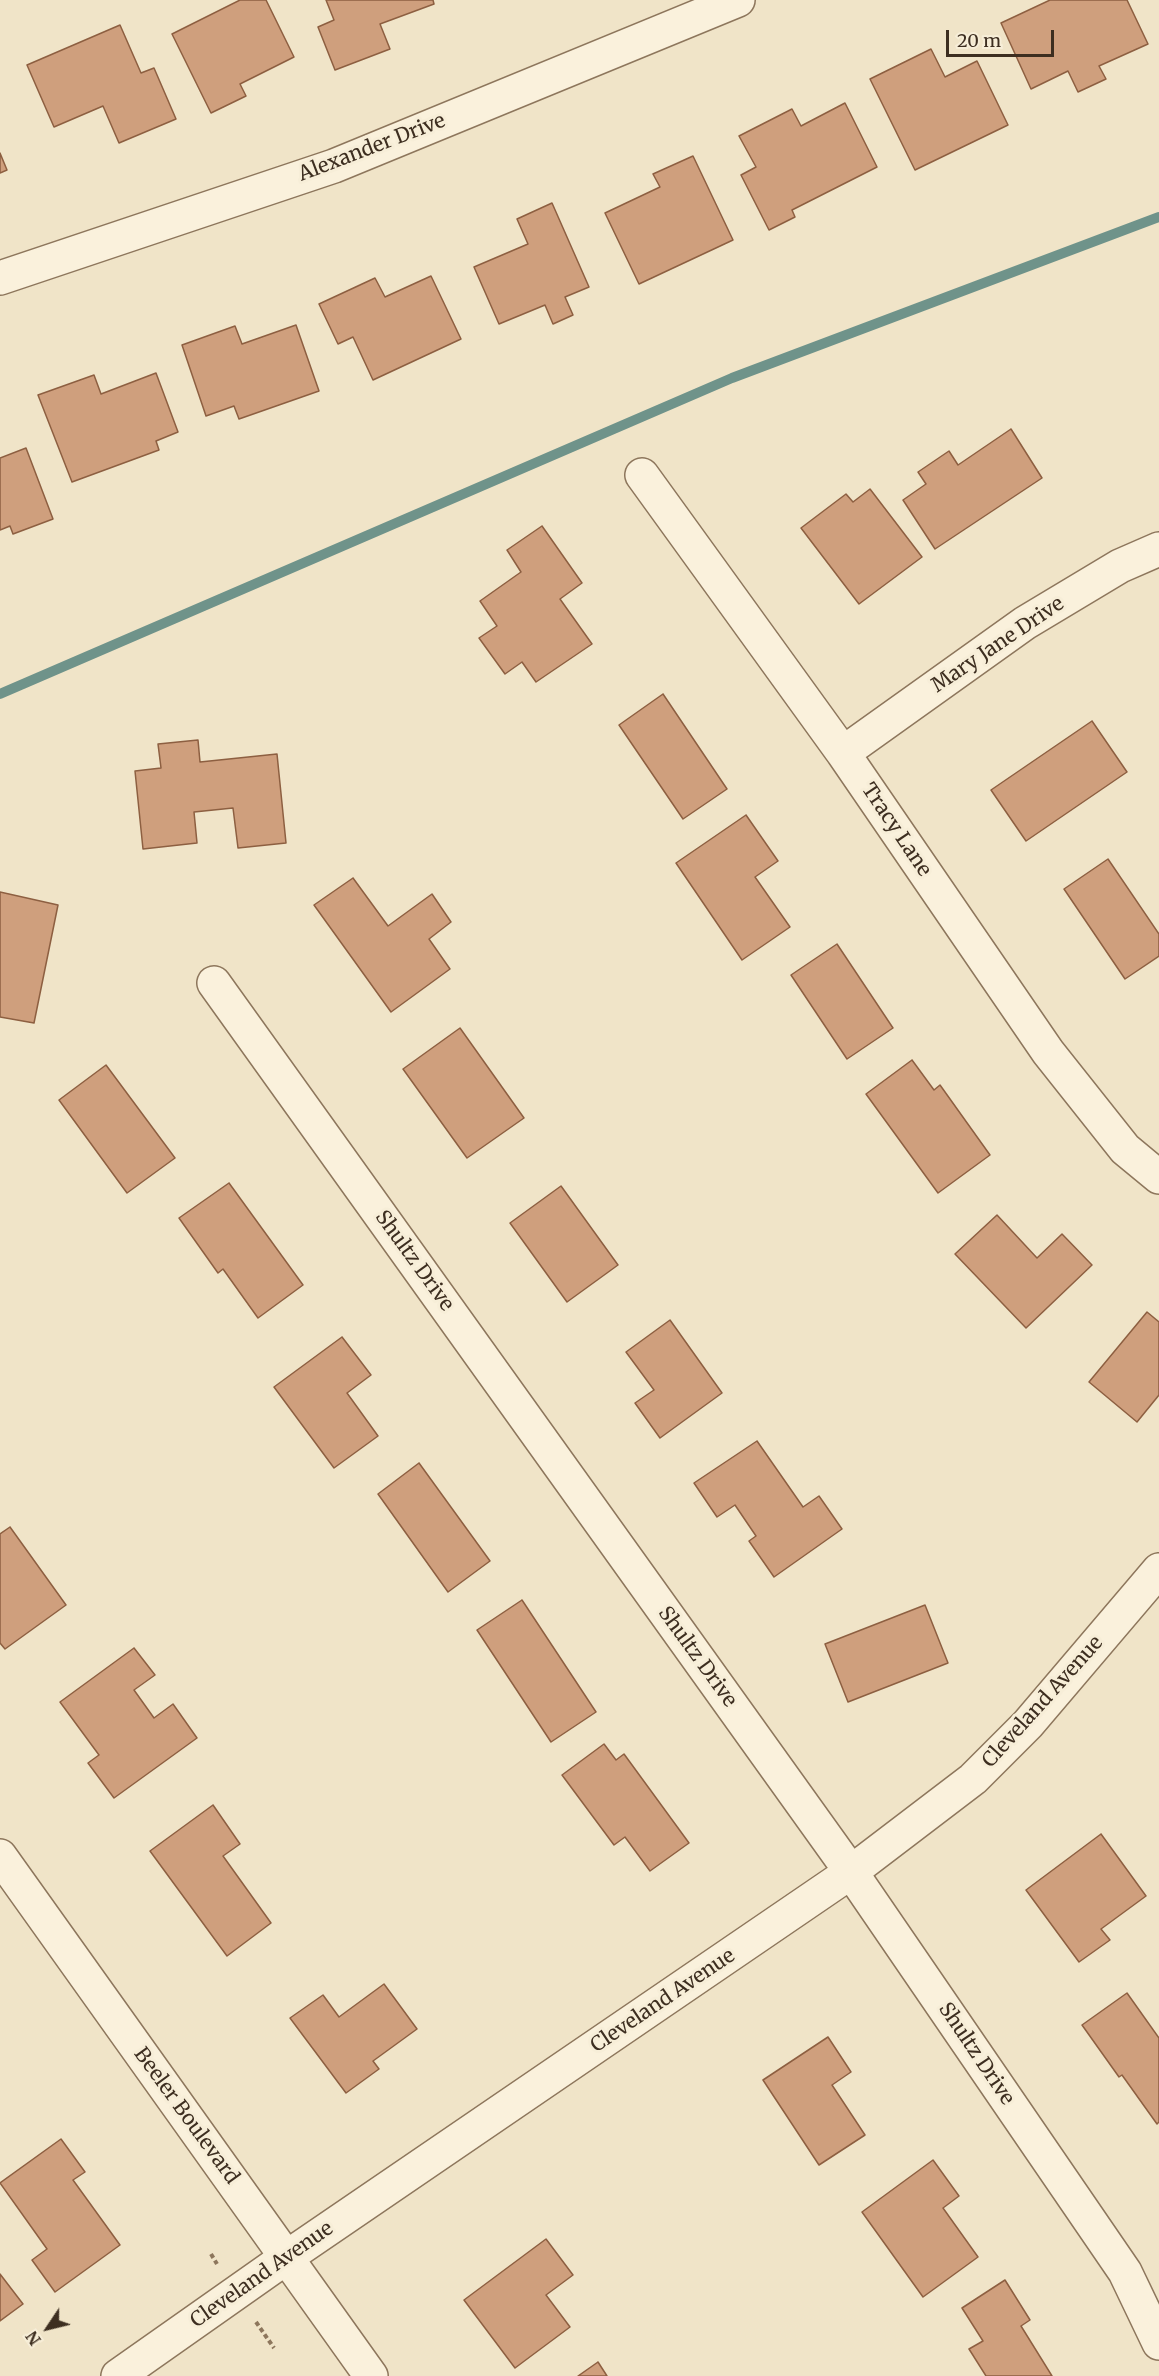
<!DOCTYPE html>
<style>
body{margin:0}
#map{position:relative;width:1159px;height:2376px;overflow:hidden;background:#f0e4c8;font-family:Merriweather,serif}
canvas{display:block}
.north{position:absolute;left:18px;top:2298px;width:60px;height:60px;-webkit-text-stroke:4px #f7eed8;paint-order:stroke;rotate:235deg;font-size:16px;font-weight:700;line-height:24px;text-align:center;color:#3d2e20}
.north::after{content:'';display:block;margin:auto;width:21px;height:27px;background:#3d2e20;clip-path:polygon(50% 0,100% 100%,50% 72%,0 100%)}
.scale{position:absolute;left:946px;top:30px;width:108px;height:27px;box-sizing:border-box;border:3px solid #3d2e20;border-top:0;padding-left:8px;font-size:18px;line-height:21px;white-space:nowrap;color:#3d2e20;-webkit-text-stroke:4px #f7eed8;paint-order:stroke}
</style>
<div id="map">
<canvas width="1159" height="2376"></canvas>
<div class="north">N</div>
<div class="scale">20 m</div>
</div>
<script>
const ctx = document.querySelector('canvas').getContext('2d');
ctx.lineJoin = 'round';
const poly = rows => new Path2D(rows.map(r => 'M' + r).join(''));
function stroke(path, color, width, dash) { ctx.strokeStyle = color; ctx.lineWidth = width; ctx.lineCap = dash ? 'butt' : 'round'; ctx.setLineDash(dash || []); ctx.stroke(path); }
function fill(path, color) { ctx.fillStyle = color; ctx.fill(path, 'evenodd'); }
function write(font, color, halo, rows, align = 'center') {
  ctx.font = font + ' Merriweather,serif'; ctx.lineWidth = 6; ctx.setLineDash([]); ctx.textBaseline = 'middle'; ctx.strokeStyle = halo; ctx.fillStyle = color; for (const [text, x, y, turn = 0] of rows) {
    ctx.save(); ctx.translate(x, y); ctx.rotate((+turn || 0) * Math.PI / 180); ctx.textAlign = isNaN(turn) ? turn : align; if (halo) ctx.strokeText(text, 0, 0); ctx.fillText(text, 0, 0); ctx.restore();
  }
}
const stream = poly([
 [0,694,732,378,1159,217]
]);
const building = poly([
 [240,0,266,0,294,57,240,84,246,96,211,113,172,34,240,0],
 [326,0,433,0,434,4,380,24,390,49,335,70,318,27,334,20,326,0],
 [1050,0,1127,0,1148,44,1099,66,1106,79,1078,92,1068,71,1031,89,1001,23,1050,0],
 [120,25,141,73,154,68,176,119,119,143,103,106,54,127,27,65,120,25],
 [931,49,945,77,977,61,1008,125,915,170,870,79,931,49],
 [845,103,877,167,792,210,795,217,769,230,741,175,756,167,739,136,792,109,801,126,845,103],
 [0,153,7,170,0,173,0,153],
 [693,156,733,240,639,284,605,213,660,187,653,174,693,156],
 [552,203,589,287,565,297,573,315,553,324,545,305,499,324,474,267,528,244,517,219,552,203],
 [431,276,461,339,373,380,353,337,338,344,319,304,375,278,385,297,431,276],
 [296,325,319,391,239,419,234,406,206,416,182,345,235,326,242,344,296,325],
 [156,373,178,432,156,441,159,450,72,482,38,395,94,375,101,394,156,373],
 [1011,429,1042,478,935,549,903,500,926,484,918,472,949,451,958,465,1011,429],
 [26,448,53,519,13,534,10,526,0,530,0,458,26,448],
 [870,489,922,557,859,604,801,528,846,494,853,502,870,489],
 [542,526,582,583,560,599,592,644,536,682,522,662,505,674,479,638,497,626,480,601,521,572,507,550,542,526],
 [663,694,727,789,683,819,619,725,663,694],
 [1092,721,1127,772,1026,841,991,790,1092,721],
 [198,740,200,762,277,754,286,843,238,848,233,808,194,812,197,843,143,849,135,771,161,768,158,744,198,740],
 [746,815,778,861,755,877,790,927,742,960,676,863,746,815],
 [1108,859,1159,934,1159,956,1125,979,1064,889,1108,859],
 [353,878,388,926,432,894,451,922,429,939,450,969,391,1012,314,905,353,878],
 [0,892,58,905,34,1023,0,1017,0,892],
 [837,944,893,1028,847,1059,791,975,837,944],
 [460,1028,524,1118,467,1158,403,1069,460,1028],
 [912,1060,934,1090,940,1085,990,1155,938,1193,866,1094,912,1060],
 [106,1065,175,1158,127,1193,59,1100,106,1065],
 [229,1183,303,1285,258,1318,223,1269,218,1273,179,1218,229,1183],
 [561,1186,618,1265,567,1302,510,1223,561,1186],
 [997,1215,1037,1258,1062,1234,1092,1265,1026,1328,955,1254,997,1215],
 [1147,1312,1159,1322,1159,1395,1137,1422,1089,1382,1147,1312],
 [670,1320,722,1393,660,1438,635,1403,654,1390,626,1352,670,1320],
 [342,1337,371,1375,347,1393,378,1436,334,1468,274,1387,342,1337],
 [757,1441,803,1507,819,1496,842,1529,774,1577,749,1541,756,1536,735,1505,717,1517,694,1483,757,1441],
 [419,1463,490,1561,448,1592,378,1494,419,1463],
 [10,1527,66,1605,5,1649,0,1643,0,1534,10,1527],
 [522,1600,596,1712,551,1742,477,1630,522,1600],
 [925,1605,948,1663,848,1702,825,1644,925,1605],
 [134,1648,155,1675,134,1690,154,1718,173,1704,197,1738,114,1798,88,1763,99,1755,60,1702,134,1648],
 [604,1744,616,1760,624,1754,689,1843,650,1871,625,1837,614,1845,562,1775,604,1744],
 [213,1805,240,1844,223,1856,271,1923,227,1956,150,1851,213,1805],
 [1101,1834,1146,1896,1101,1929,1110,1940,1079,1962,1026,1890,1101,1834],
 [384,1984,417,2029,373,2061,379,2069,346,2093,290,2018,323,1995,339,2017,384,1984],
 [1127,1993,1159,2038,1159,2122,1157,2124,1122,2075,1119,2077,1082,2025,1127,1993],
 [828,2037,851,2072,832,2085,865,2135,819,2165,763,2080,828,2037],
 [61,2139,85,2172,73,2180,120,2245,55,2292,32,2260,47,2249,0,2183,61,2139],
 [933,2160,959,2196,943,2208,978,2257,923,2297,862,2212,933,2160],
 [546,2239,573,2275,546,2295,570,2327,515,2368,464,2300,546,2239],
 [0,2274,23,2304,0,2321,0,2274],
 [1005,2280,1030,2320,1021,2326,1052,2376,986,2376,969,2349,983,2341,962,2308,1005,2280],
 [598,2362,607,2376,578,2376,598,2362]
]);
const path = poly([
 [211,2254,217,2264],
 [256,2322,274,2348]
]);
const minor = poly([
 [0,278,334,166,738,0],
 [642,475,843,753,1048,1052,1125,1149,1159,1177],
 [843,753,1025,623,1120,566,1159,549],
 [214,983,851,1872,1125,2272,1159,2343],
 [0,1856,371,2376],
 [118,2376,287,2257,851,1872,973,1779,1028,1724,1159,1570]
]);
const streetNames = [
 ["Alexander Drive",372,148,-21],
 ["Mary Jane Drive",998,645,-34],
 ["Tracy Lane",896,830,56],
 ["Shultz Drive",414,1261,54],
 ["Shultz Drive",697,1657,54],
 ["Cleveland Avenue",1043,1702,-48],
 ["Cleveland Avenue",663,2001,-34],
 ["Shultz Drive",976,2054,56],
 ["Beeler Boulevard",186,2116,54],
 ["Cleveland Avenue",262,2275,-35]
];
stroke(stream, '#6f938a', 10);
fill(building, '#cf9f7d');
stroke(building, '#8d5f41', 1.5);
stroke(minor, '#8d765c', 36);
stroke(path, '#8d765c', 4, [4.5, 3]);
stroke(minor, '#faf1dc', 33);
write('20px', '#3d2e20', '#f7eed8', streetNames);
</script>
